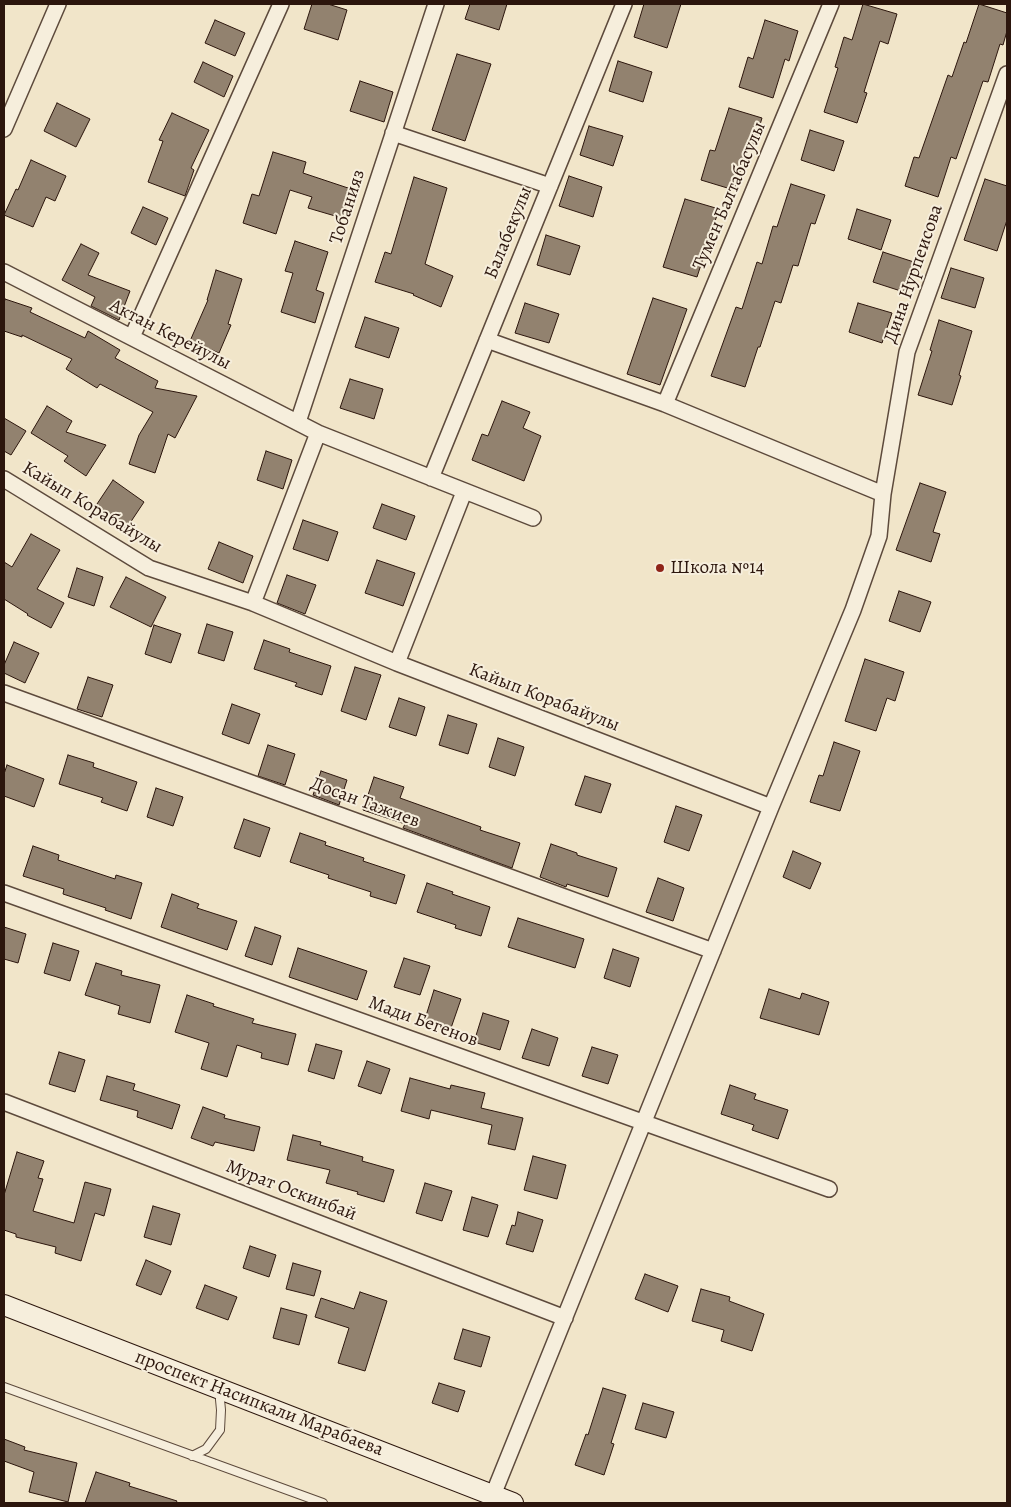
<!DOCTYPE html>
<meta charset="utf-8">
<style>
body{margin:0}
#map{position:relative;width:1011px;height:1507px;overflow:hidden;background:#f1e5c9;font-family:Alegreya,serif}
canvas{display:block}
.frame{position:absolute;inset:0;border:5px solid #2c160d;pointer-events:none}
</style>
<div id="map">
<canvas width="1011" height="1507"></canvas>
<div class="frame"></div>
</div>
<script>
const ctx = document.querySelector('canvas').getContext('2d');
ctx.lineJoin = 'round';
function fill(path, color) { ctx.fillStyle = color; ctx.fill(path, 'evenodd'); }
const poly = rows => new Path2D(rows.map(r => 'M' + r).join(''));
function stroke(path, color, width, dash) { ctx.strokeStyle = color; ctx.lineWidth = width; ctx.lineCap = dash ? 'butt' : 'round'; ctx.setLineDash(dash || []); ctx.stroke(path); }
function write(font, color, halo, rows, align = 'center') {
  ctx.font = font + ' Alegreya,serif'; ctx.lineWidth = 4; ctx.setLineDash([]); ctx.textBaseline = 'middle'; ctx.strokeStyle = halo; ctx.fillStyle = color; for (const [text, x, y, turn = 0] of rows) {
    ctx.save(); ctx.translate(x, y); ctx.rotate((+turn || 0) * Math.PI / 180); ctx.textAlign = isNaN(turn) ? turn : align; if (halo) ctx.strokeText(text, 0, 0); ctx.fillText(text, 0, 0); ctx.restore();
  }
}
const building = poly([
 [312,4,328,4,347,10,338,40,304,29,312,4],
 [470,4,507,4,499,30,465,19,470,4],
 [644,4,681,4,667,48,634,37,644,4],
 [863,4,897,14,888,44,880,41,864,92,867,93,857,123,824,112,838,68,835,67,844,37,852,40,863,4],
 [979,4,1007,13,1007,31,1003,45,1000,44,988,82,983,81,956,159,951,157,938,197,905,186,914,157,919,158,948,75,952,77,964,42,966,43,979,4],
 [215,20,245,33,235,56,205,43,215,20],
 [765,20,798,31,789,61,785,59,773,98,739,87,748,57,753,59,765,20],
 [457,54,491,64,465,141,432,130,457,54],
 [618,61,652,72,643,102,609,91,618,61],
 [203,62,233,76,224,97,194,82,203,62],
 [360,81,393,92,384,122,350,111,360,81],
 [57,103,90,119,76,147,44,131,57,103],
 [729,108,762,118,753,148,748,147,734,190,701,180,710,150,715,151,729,108],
 [172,113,209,130,191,168,194,170,185,196,148,182,163,141,159,140,172,113],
 [589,126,623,136,613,166,580,155,589,126],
 [810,130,844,141,834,171,801,160,810,130],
 [273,152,306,162,303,173,351,189,342,218,308,208,312,197,290,190,276,234,243,223,252,194,259,196,273,152],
 [31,160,66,176,55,201,46,197,33,227,4,215,16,189,18,190,31,160],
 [569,176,602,187,593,217,559,206,569,176],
 [414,177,447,188,425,264,453,276,441,307,413,295,414,294,375,282,385,252,391,254,414,177],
 [985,179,1007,186,1007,220,997,251,964,240,985,179],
 [791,184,825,195,815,224,811,223,798,266,793,265,781,303,775,301,760,347,758,347,745,387,711,376,736,307,742,309,757,262,762,264,773,226,777,227,791,184],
 [685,199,719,209,697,277,663,267,685,199],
 [143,207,168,218,156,245,131,233,143,207],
 [857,209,891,220,881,250,848,239,857,209],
 [546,235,580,246,570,275,537,265,546,235],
 [295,241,328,252,316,290,324,293,315,323,281,312,293,273,285,271,295,241],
 [81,244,99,253,88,275,130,291,119,320,91,306,95,297,62,280,81,244],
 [883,252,917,263,907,293,873,282,883,252],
 [951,268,984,278,975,308,941,298,951,268],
 [216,270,242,279,228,324,231,325,219,353,190,341,208,300,207,300,216,270],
 [653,298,687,309,660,385,627,374,653,298],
 [5,299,32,308,30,312,85,338,88,331,120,350,115,358,158,381,155,388,197,396,175,438,168,434,155,473,129,464,139,435,153,412,100,384,97,388,66,369,72,359,22,335,22,337,4,331,4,304,5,299],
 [525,303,559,314,549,343,515,333,525,303],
 [858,303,892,313,882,343,849,332,858,303],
 [365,317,399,328,389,358,355,347,365,317],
 [939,320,972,331,959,375,961,376,952,405,918,395,932,351,930,350,939,320],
 [350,379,383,389,374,419,340,408,350,379],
 [502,401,530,412,523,428,541,436,524,481,472,460,482,434,488,436,502,401],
 [47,406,72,421,66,432,106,445,86,476,64,461,68,456,31,433,47,406],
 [4,418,26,431,11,455,4,451,4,418],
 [266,451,292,460,283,489,257,480,266,451],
 [113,480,144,502,126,529,95,507,113,480],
 [920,483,946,492,933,532,940,534,931,562,896,550,920,483],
 [382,504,415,516,406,540,373,528,382,504],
 [303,520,338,532,328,561,293,549,303,520],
 [31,534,60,550,37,589,64,603,51,628,27,615,28,614,4,599,4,562,12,567,31,534],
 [219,542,253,556,243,583,208,569,219,542],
 [377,560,415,573,403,606,365,593,377,560],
 [77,568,103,577,94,606,68,597,77,568],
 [287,575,316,585,305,614,277,603,287,575],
 [126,577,166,597,151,627,110,607,126,577],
 [899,591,931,602,920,632,889,621,899,591],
 [207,624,233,632,224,661,198,653,207,624],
 [154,625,181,634,171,663,145,654,154,625],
 [264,640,290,649,289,652,331,666,322,695,295,686,297,683,254,669,264,640],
 [14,642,39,653,25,683,4,673,4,665,14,642],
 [865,659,904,672,895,701,887,698,876,731,845,721,865,659],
 [355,667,381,675,366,720,341,711,355,667],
 [88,677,113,685,102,717,77,709,88,677],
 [399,698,425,707,416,736,389,727,399,698],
 [232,704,260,714,249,744,222,734,232,704],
 [448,715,477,724,468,754,439,745,448,715],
 [498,738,524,747,515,776,489,767,498,738],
 [834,742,860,751,840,811,810,802,819,775,823,776,834,742],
 [268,745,295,754,285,785,258,776,268,745],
 [68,755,94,763,93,767,137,782,127,811,101,802,103,798,59,784,68,755],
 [7,765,44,779,34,807,4,796,4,774,7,765],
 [321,771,347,780,339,805,313,795,321,771],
 [585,776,611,784,601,813,575,805,585,776],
 [374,777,404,787,400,798,481,827,480,830,520,843,512,868,403,828,405,824,363,810,374,777],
 [156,788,183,797,173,826,147,817,156,788],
 [676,806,702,815,689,851,664,842,676,806],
 [244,819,270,828,260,857,234,848,244,819],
 [300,833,326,842,325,845,364,858,363,861,405,875,396,904,370,896,371,892,328,878,329,875,290,862,300,833],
 [551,844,577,853,577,855,617,868,608,897,567,884,566,887,540,877,551,844],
 [33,846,59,855,58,860,115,879,116,875,142,883,131,919,105,910,106,908,63,894,64,889,23,876,33,846],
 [793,851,821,863,810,889,783,877,793,851],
 [658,878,684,888,673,921,646,912,658,878],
 [427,883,453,892,452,894,490,907,481,936,455,928,456,925,417,912,427,883],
 [172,894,199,904,197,908,237,921,227,950,161,927,172,894],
 [518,918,584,939,575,968,508,947,518,918],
 [4,927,26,934,18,963,4,959,4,927],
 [255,927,281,936,272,965,245,956,255,927],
 [53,943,79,951,70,981,44,973,53,943],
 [298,948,367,971,357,1000,289,977,298,948],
 [613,949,639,958,630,987,604,978,613,949],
 [404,958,430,966,420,995,394,987,404,958],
 [96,963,122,971,121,975,160,985,150,1023,118,1014,120,1006,85,995,96,963],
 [769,989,800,999,802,993,829,1002,819,1035,760,1018,769,989],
 [434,990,461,999,451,1028,425,1019,434,990],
 [187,995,214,1004,213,1006,254,1019,252,1023,296,1034,288,1065,261,1058,262,1053,237,1045,227,1077,201,1069,209,1043,175,1032,187,995],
 [483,1013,509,1021,500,1050,474,1042,483,1013],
 [532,1029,558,1038,549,1066,522,1058,532,1029],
 [316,1044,342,1051,334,1079,308,1071,316,1044],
 [592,1047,618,1055,608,1084,582,1076,592,1047],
 [59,1052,85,1060,75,1092,49,1084,59,1052],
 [367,1061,390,1069,381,1094,358,1086,367,1061],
 [107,1076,135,1084,133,1090,180,1105,172,1129,137,1117,138,1111,100,1100,107,1076],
 [410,1078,450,1089,451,1085,485,1093,481,1108,523,1118,515,1150,488,1144,492,1125,431,1110,429,1119,401,1111,410,1078],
 [730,1085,756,1094,754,1099,788,1110,778,1139,752,1130,754,1125,721,1114,730,1085],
 [203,1107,225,1115,224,1118,260,1127,254,1151,215,1142,213,1146,191,1138,203,1107],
 [293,1135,321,1142,320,1145,363,1157,362,1161,394,1170,384,1202,357,1194,358,1192,326,1183,330,1170,287,1160,293,1135],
 [17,1152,44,1161,38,1178,43,1179,33,1211,74,1223,85,1182,111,1189,104,1216,95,1213,81,1261,55,1253,56,1247,16,1237,16,1234,4,1230,4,1195,17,1152],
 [533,1156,566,1165,557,1199,524,1190,533,1156],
 [425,1183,452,1191,442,1221,416,1213,425,1183],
 [472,1197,498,1205,488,1237,463,1230,472,1197],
 [153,1206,180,1214,171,1245,144,1237,153,1206],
 [518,1212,543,1220,533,1252,506,1244,512,1225,515,1226,518,1212],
 [250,1246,276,1255,269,1277,243,1268,250,1246],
 [146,1260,171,1271,161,1295,136,1285,146,1260],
 [293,1263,321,1271,314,1296,286,1289,293,1263],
 [645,1274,678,1286,668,1312,635,1299,645,1274],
 [205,1285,237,1297,228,1320,196,1308,205,1285],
 [701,1289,730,1297,729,1301,764,1314,752,1351,721,1341,724,1330,692,1321,701,1289],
 [360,1292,387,1301,365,1371,338,1363,349,1328,315,1317,321,1298,354,1309,360,1292],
 [281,1308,307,1315,299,1345,273,1338,281,1308],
 [463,1329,490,1337,481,1367,454,1359,463,1329],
 [439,1383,465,1391,458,1412,432,1403,439,1383],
 [603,1388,626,1395,611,1443,614,1444,604,1475,575,1465,586,1434,588,1435,603,1388],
 [643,1403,674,1412,666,1438,635,1429,643,1403],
 [4,1439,25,1447,24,1450,77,1463,68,1502,29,1492,34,1472,4,1461,4,1439],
 [96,1472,130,1483,129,1486,177,1501,176,1503,85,1503,96,1472]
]);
const lane = poly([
 [4,1387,323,1503],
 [192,1456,206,1449,220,1430,221,1410,219,1389]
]);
const street = poly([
 [4,129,58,4],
 [393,133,550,186],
 [4,272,318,433],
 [132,337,281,4],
 [487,340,665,404,883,494],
 [665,404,831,4],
 [298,422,436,4],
 [431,478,624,4],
 [4,479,149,568,253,603,397,663,771,807],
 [253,603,318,433,533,518],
 [397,663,464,492],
 [4,693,713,951],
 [4,893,829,1189],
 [4,1102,565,1318],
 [493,1495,771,807,853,610,879,536,883,494,907,352,1007,74]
]);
const secondary = poly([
 [4,1305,513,1503]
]);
const markers = [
 [660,568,5,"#8f2418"]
];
const streetNames = [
 ["Тумен Балтабасулы",730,196,-67],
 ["Тобанияз",348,207,-72],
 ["Балабекулы",509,233,-68],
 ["Дина Нурпеисова",914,274,-71],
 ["Актан Керейулы",170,335,27],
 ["Кайып Корабайулы",92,508,31],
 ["Кайып Корабайулы",544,698,21],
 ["Досан Тажиев",365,803,20],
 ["Мади Бегенов",423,1022,20],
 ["Мурат Оскинбай",291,1191,21],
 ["проспект Насипкали Марабаева",259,1404,21]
];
const poiNames = [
 ["Школа №14",670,568]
];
fill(building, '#92826f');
stroke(building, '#2c160d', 1);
stroke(lane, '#5d4a3c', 10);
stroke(street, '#5d4a3c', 18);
stroke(secondary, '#2c160d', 22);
stroke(lane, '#f6eedc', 8);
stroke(street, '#f6eedc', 15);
stroke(secondary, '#f6eedc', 20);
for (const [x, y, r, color] of markers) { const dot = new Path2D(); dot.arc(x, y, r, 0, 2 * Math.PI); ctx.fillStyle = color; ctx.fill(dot); stroke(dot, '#f6eedc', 2); }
write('19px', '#2c160d', '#f6eedc', streetNames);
write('19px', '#2c160d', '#f6eedc', poiNames, 'left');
</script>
